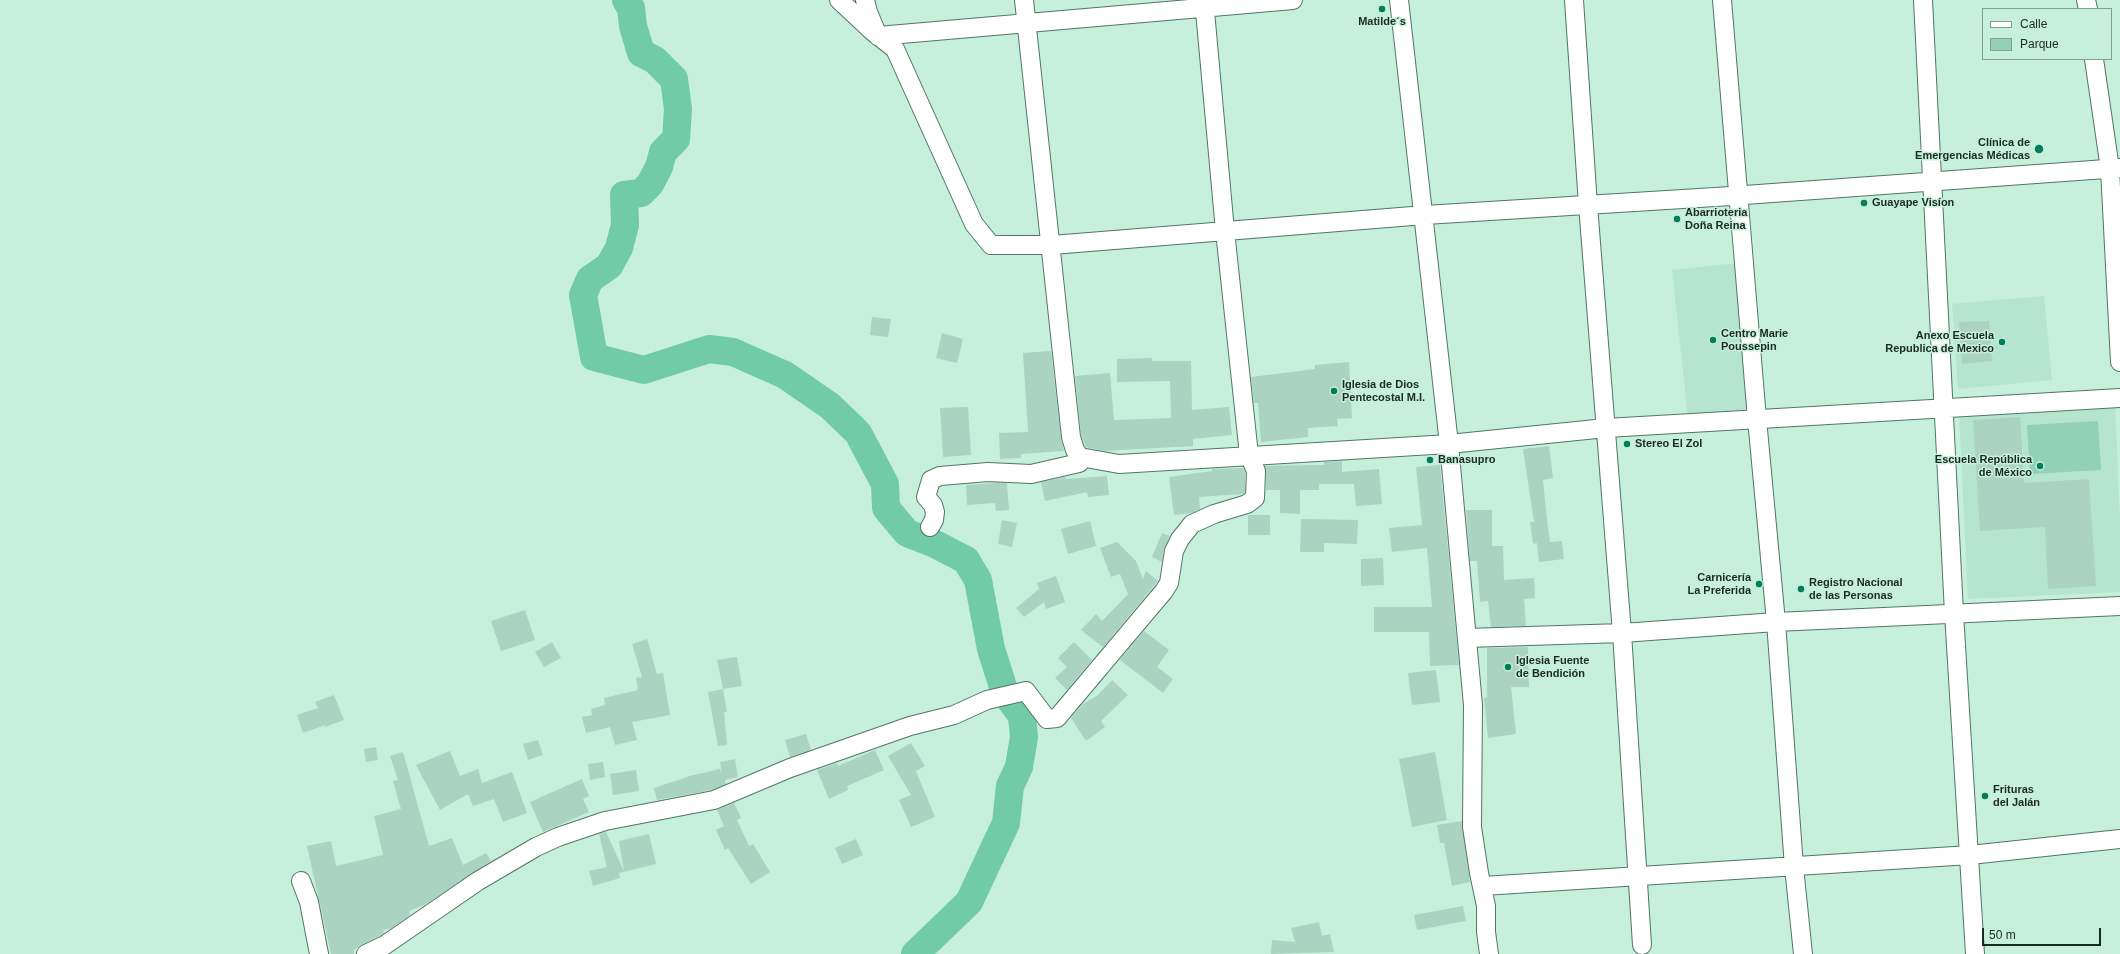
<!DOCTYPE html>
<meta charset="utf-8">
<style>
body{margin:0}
#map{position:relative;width:2120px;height:954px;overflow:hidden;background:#c6efdc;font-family:Arial,sans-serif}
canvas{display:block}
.legend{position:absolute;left:1982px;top:8px;width:130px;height:52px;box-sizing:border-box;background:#c6efdc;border:1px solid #82a092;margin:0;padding:5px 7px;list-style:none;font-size:12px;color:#1b2a23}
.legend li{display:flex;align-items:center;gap:8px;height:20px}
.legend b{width:20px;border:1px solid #82a092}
.scale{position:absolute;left:1982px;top:928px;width:119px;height:18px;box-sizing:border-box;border:2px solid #1b2a23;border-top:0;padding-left:5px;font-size:12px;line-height:14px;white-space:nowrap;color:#1b2a23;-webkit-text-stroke:3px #c6efdc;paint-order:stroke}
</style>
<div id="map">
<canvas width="2120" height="954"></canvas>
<ul class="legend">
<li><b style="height:5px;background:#fff"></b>Calle</li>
<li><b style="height:11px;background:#93d1b6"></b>Parque</li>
</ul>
<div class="scale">50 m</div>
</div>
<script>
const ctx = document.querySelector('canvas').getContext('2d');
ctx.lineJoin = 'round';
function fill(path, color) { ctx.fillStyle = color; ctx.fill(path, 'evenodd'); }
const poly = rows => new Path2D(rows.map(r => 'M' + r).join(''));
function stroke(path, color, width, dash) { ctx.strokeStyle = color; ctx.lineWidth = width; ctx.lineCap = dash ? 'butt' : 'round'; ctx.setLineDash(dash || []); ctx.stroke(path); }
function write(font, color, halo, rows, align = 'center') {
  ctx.font = font + ' Arial,sans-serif'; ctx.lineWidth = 3; ctx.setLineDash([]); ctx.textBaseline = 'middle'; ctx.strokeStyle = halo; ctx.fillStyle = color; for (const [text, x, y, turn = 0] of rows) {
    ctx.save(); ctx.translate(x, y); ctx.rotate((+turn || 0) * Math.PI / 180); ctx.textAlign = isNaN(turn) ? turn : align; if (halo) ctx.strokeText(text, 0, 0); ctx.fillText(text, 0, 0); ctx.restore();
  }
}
const built = poly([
 [1738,263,1754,410,1688,417,1672,270],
 [2044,296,2052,380,1958,389,1952,304],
 [2115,405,2120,519,2120,592,1968,599,1959,413]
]);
const green = poly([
 [2098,421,2101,470,2030,474,2027,425]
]);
const river = poly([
 [626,0,631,8,633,26,641,53,655,60,674,79,678,109,676,139,663,152,659,167,650,184,641,193,624,195,625,225,619,248,609,266,590,279,583,295,594,357,644,370,709,349,733,352,785,375,830,406,858,433,885,484,886,508,907,533,935,544,966,560,978,580,991,649,1005,693,1022,716,1024,737,1019,767,1010,786,1006,823,969,902,915,954]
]);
const building = poly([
 [872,317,891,319,888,337,870,335],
 [1989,321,1992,361,1962,364,1959,322],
 [942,333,963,339,957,363,936,358],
 [1051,351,1061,438,1064,451,1021,454,1021,458,1000,459,999,433,1028,432,1023,353],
 [1152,358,1152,361,1191,361,1192,410,1229,407,1232,435,1193,439,1193,446,1104,451,1086,447,1081,435,1075,376,1110,373,1114,420,1171,418,1170,381,1117,382,1117,359],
 [1349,362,1352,418,1337,419,1338,426,1308,428,1308,437,1261,442,1258,403,1254,403,1251,377,1315,369,1315,365],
 [968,407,971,455,943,457,940,408],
 [2020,417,2024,483,2089,479,2096,586,2048,589,2045,527,1980,531,1973,420],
 [1549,446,1553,478,1543,480,1547,520,1550,542,1562,541,1564,559,1539,562,1537,543,1533,544,1530,522,1534,522,1523,449],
 [1342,461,1342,472,1379,469,1382,504,1356,506,1354,484,1319,484,1319,490,1300,490,1300,514,1280,513,1280,490,1266,490,1265,466,1324,465,1324,462],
 [1440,465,1459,665,1430,666,1429,632,1374,632,1374,607,1432,607,1427,548,1392,552,1389,528,1422,525,1416,467],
 [1243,468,1245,473,1245,493,1242,494,1199,497,1200,509,1192,513,1174,515,1169,477,1212,471,1212,469],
 [1107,476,1109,495,1088,497,1087,492,1045,501,1041,482,1066,477,1066,479],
 [994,483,1007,483,1009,510,996,511,995,503,967,505,966,485],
 [1466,510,1492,510,1492,546,1503,546,1504,580,1534,578,1535,598,1524,599,1526,626,1491,627,1488,601,1480,602,1477,561,1470,561],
 [1248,515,1270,515,1270,535,1248,535],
 [1301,519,1358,520,1357,544,1324,543,1324,552,1300,552],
 [1002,520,1017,523,1012,547,998,544],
 [1090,521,1096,546,1068,554,1061,529],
 [1162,533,1170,536,1164,549,1162,562,1152,557],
 [1117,542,1136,561,1143,579,1146,571,1158,581,1103,647,1081,630,1096,614,1102,621,1128,594,1120,574,1111,577,1100,548],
 [1383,558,1384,585,1361,586,1361,559],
 [1056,576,1065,602,1046,609,1044,602,1024,617,1016,608,1039,589,1037,583],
 [525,610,535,640,501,651,491,621],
 [1144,631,1169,650,1157,667,1173,679,1163,693,1120,660],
 [647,639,657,674,663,673,670,715,632,722,637,740,615,745,610,727,586,733,582,717,592,715,591,709,605,705,604,698,638,690,636,678,642,677,632,644],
 [552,642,561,658,544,667,535,652],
 [1074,642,1092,660,1067,690,1055,678,1067,667,1058,658],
 [1528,647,1529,687,1511,687,1516,734,1488,738,1484,698,1487,697,1487,648],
 [737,657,742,686,723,689,717,660],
 [1436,670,1440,702,1412,705,1408,673],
 [1112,680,1128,695,1101,721,1105,727,1086,741,1071,718,1083,704,1098,695],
 [723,689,727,712,724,712,727,745,718,746,708,692],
 [334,695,344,720,325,727,325,725,303,733,297,715,318,708,315,702],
 [806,734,811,750,790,757,785,740],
 [538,740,543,755,528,760,523,744],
 [911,743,925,766,916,771,935,817,911,827,899,800,911,795,888,756],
 [376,747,378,760,366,762,364,749],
 [875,750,884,770,847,786,848,790,829,799,817,770,837,763,838,766],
 [450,751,460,776,478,769,482,783,512,772,527,813,503,822,494,799,473,806,468,794,440,810,416,765],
 [403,752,429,846,452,838,463,865,486,853,491,861,426,904,409,911,410,915,392,928,383,930,384,933,380,936,361,945,354,950,354,954,331,954,307,846,331,841,336,866,383,855,374,816,401,809,393,781,398,780,390,756],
 [1435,752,1447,820,1412,827,1399,759],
 [735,759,738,777,725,780,726,784,711,790,657,800,654,788,690,776,720,769,722,774,720,762],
 [603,762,605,777,590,780,588,764],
 [636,770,639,791,613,795,610,774],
 [582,779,589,796,583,799,589,812,543,832,530,802],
 [734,803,741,818,737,820,749,846,753,844,770,872,751,884,728,848,725,850,716,830,724,826,717,810],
 [1462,821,1470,882,1452,886,1444,843,1440,843,1437,825],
 [606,832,624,871,619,841,649,834,656,864,619,873,620,878,593,886,589,871,607,867,599,834],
 [856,839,863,855,842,864,835,848],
 [1463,906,1466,921,1417,930,1414,915],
 [1319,922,1322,936,1330,934,1334,952,1271,954,1272,940,1295,942,1291,928]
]);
const minor = poly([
 [839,0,872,31,895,49,974,224,991,245,1052,245,1425,215,1731,196,2120,168],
 [865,0,868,12,878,36,1293,0],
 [1024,0,1071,437,1075,450,1080,457,1119,464,1449,444,1606,428,2120,398],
 [1399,0,1449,444,1473,705,1472,827,1479,873,1486,906,1486,932,1489,954],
 [1574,0,1588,205,1622,633,1642,945],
 [1722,0,1757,419,1776,622,1794,867,1803,954],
 [1923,0,1954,613,1975,954],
 [2086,0,2088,9],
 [2094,59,2110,169,2120,362],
 [930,527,934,520,935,512,933,505,926,497,931,480,940,476,988,472,1031,474,1079,463,1080,457],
 [1467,638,1622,633,1776,622,2120,606],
 [301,881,309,902,319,954],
 [1483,886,1970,855,2120,839],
 [366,954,385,945,478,881,536,847,558,837,605,821,714,800,790,768,910,726,954,715,987,700,1026,691,1047,719,1057,718,1164,591,1169,583,1174,551,1180,539,1192,524,1214,514,1247,504,1255,498,1256,471,1249,455,1225,231,1204,0]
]);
const markers = [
 [1382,9,4,"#057d5b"],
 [2039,149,5,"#057d5b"],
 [1864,203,4,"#057d5b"],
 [1677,219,4,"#057d5b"],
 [1713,340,4,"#057d5b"],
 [2002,342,4,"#057d5b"],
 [1334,391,4,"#057d5b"],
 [1627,444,4,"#057d5b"],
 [1430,460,4,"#057d5b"],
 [2040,466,4,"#057d5b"],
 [1759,584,4,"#057d5b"],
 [1801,589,4,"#057d5b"],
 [1508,667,4,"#057d5b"],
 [1985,796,4,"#057d5b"]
];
const poiNames = [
 ["Matilde´s",1382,22,"center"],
 ["Clínica de",2030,143,"right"],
 ["Emergencias Médicas",2030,156,"right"],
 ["Guayape Visíon",1872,203],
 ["Abarrioteria",1685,213],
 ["Doña Reina",1685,226],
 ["Centro Marie",1721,334],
 ["Poussepin",1721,347],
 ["Anexo Escuela",1994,336,"right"],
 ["Republica de Mexico",1994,349,"right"],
 ["Iglesia de Dios",1342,385],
 ["Pentecostal M.I.",1342,398],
 ["Stereo El Zol",1635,444],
 ["Banasupro",1438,460],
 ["Escuela República",2032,460,"right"],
 ["de México",2032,473,"right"],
 ["Carnicería",1751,578,"right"],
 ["La Preferida",1751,591,"right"],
 ["Registro Nacional",1809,583],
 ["de las Personas",1809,596],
 ["Iglesia Fuente",1516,661],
 ["de Bendición",1516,674],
 ["Frituras",1993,790],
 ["del Jalán",1993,803]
];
fill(built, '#b5e5ce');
fill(green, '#93d1b6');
stroke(river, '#71cba6', 28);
fill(building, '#abd3c1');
stroke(minor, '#517666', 20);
stroke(minor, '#fff', 18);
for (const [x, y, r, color] of markers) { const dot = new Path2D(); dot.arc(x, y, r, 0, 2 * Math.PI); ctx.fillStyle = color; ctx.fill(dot); stroke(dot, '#c6efdc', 1.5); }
write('bold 11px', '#1b2a23', '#c6efdc', poiNames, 'left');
</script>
